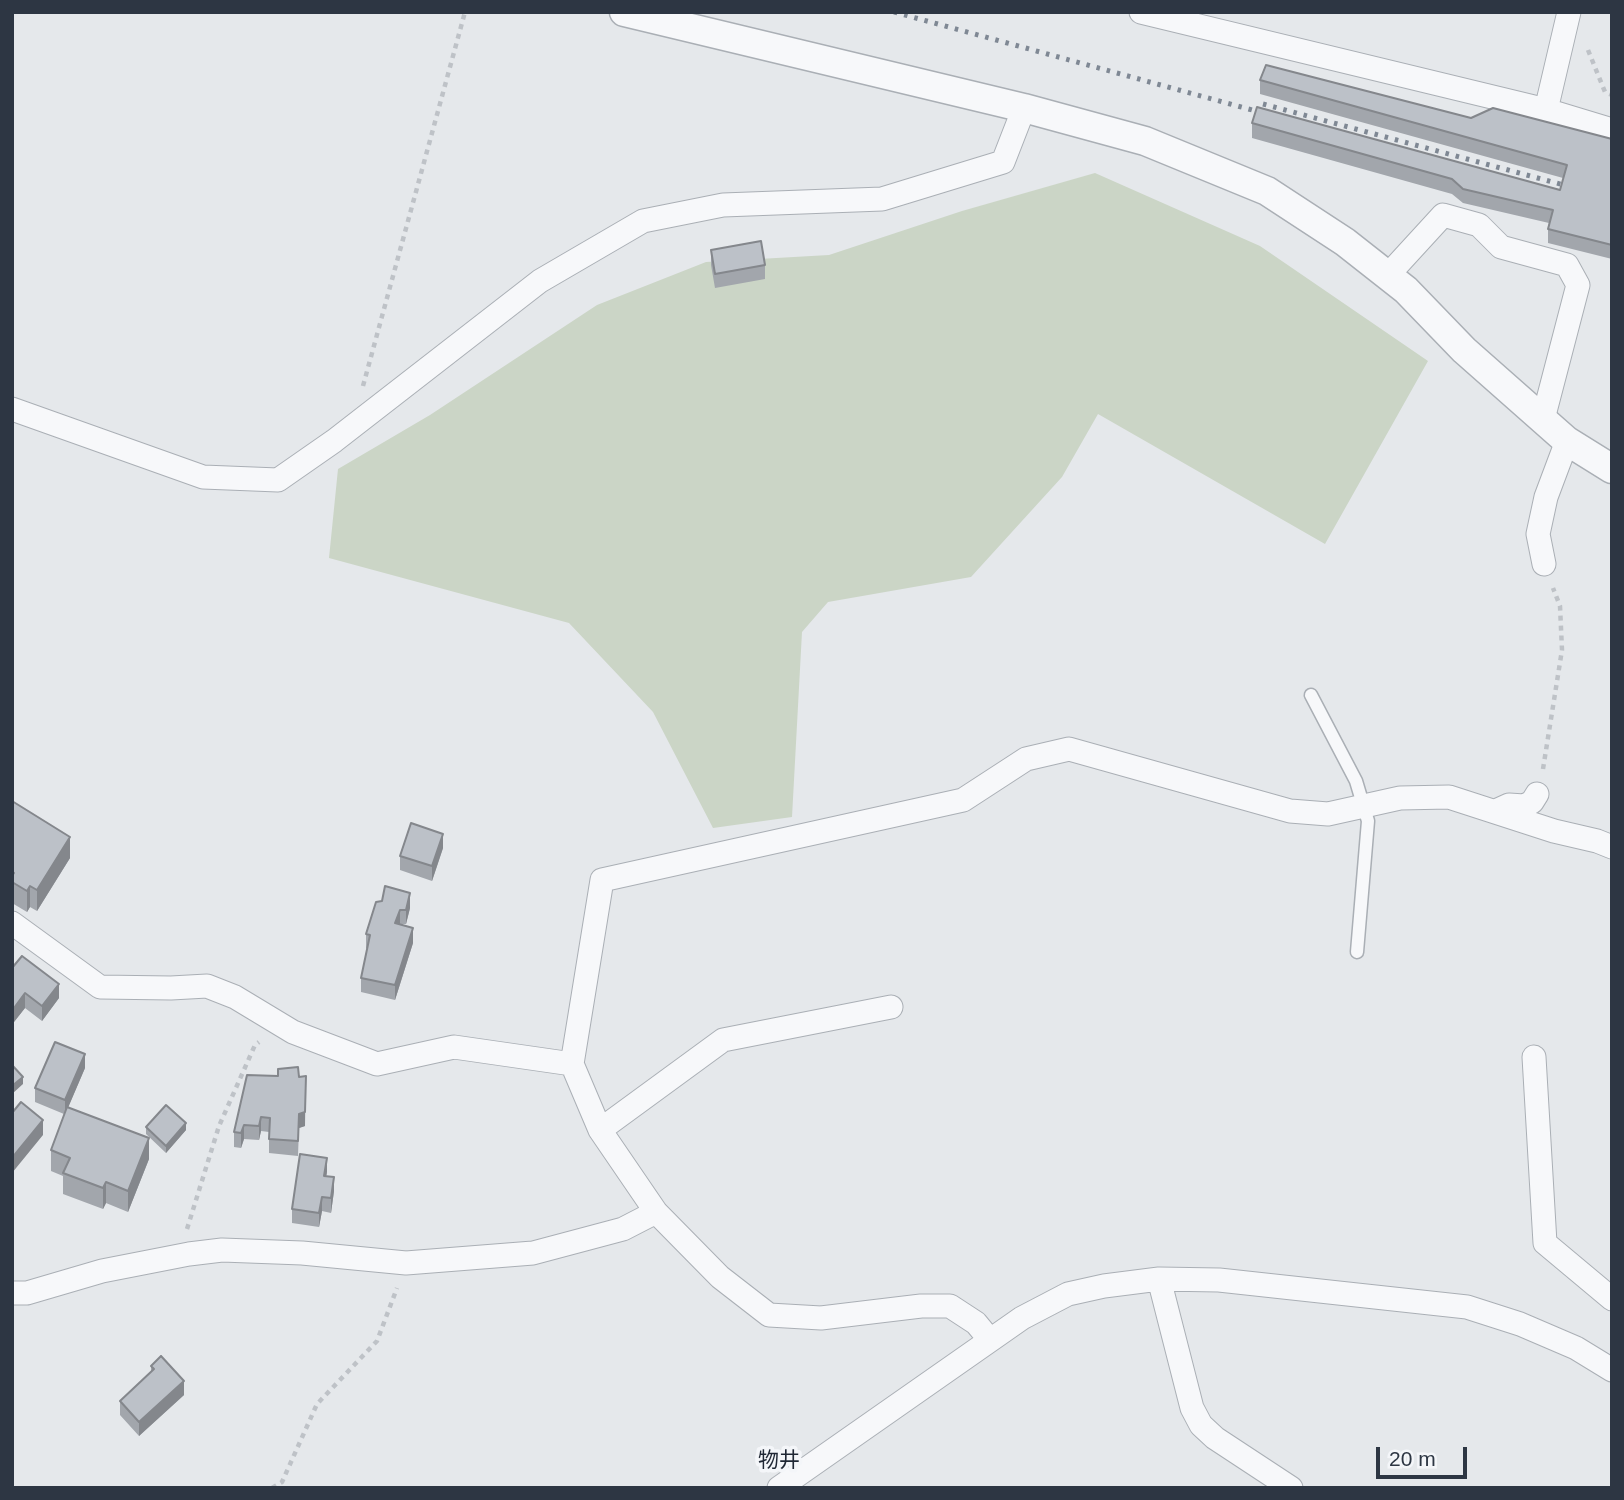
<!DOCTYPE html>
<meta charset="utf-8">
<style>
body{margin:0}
#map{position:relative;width:1624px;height:1500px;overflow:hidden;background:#e5e8eb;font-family:Helvetica,sans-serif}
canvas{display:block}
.frame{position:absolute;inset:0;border:14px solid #2d3643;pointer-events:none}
.scale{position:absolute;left:1376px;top:1447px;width:91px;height:32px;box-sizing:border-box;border:4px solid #2d3643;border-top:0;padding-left:9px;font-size:21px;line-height:24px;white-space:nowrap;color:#2d3643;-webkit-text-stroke:5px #f4f6f9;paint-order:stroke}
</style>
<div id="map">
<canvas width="1624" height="1500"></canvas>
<div class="frame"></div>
<div class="scale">20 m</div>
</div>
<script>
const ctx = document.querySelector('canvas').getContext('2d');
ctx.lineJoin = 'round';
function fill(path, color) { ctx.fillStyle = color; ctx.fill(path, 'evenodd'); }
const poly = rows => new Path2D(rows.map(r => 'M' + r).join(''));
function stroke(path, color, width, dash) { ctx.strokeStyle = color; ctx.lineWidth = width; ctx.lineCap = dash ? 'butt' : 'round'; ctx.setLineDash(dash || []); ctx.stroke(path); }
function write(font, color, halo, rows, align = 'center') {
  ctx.font = font + ' Helvetica,"Noto Sans JP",sans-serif'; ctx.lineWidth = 7; ctx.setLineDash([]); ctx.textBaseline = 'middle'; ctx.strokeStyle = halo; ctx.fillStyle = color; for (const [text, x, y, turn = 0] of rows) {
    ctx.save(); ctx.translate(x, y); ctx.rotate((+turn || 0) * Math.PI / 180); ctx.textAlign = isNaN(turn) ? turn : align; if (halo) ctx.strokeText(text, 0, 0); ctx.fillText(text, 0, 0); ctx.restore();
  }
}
const green = poly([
 [1095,173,1260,246,1428,361,1325,544,1098,414,1062,477,971,577,828,602,802,632,792,817,713,828,653,712,569,623,329,558,338,469,430,415,597,305,706,262,829,255,962,211]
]);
const path = poly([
 [1588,50,1605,92,1612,95],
 [363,386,465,12],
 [1543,769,1562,650,1560,606,1553,588],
 [187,1229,219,1126,255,1045,259,1042],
 [272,1488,282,1482,317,1404,377,1341,397,1288]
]);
const service = poly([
 [1311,695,1356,781,1368,821,1357,952]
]);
const minor = poly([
 [1141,12,1546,110,1612,130],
 [1546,110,1569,12],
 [1388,275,1443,215,1479,225,1501,247,1567,265,1578,285,1543,419],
 [12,409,203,477,278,480,334,441,540,281,643,221,723,205,882,199,1003,162,1024,108],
 [1544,564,1538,534,1546,497,1567,441],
 [1498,810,1509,805,1524,806,1532,802,1537,794],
 [12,923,100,987,171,988,207,986,235,997,293,1032,377,1064,454,1047,572,1064],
 [1534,1057,1545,1243,1612,1299],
 [600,1130,723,1040,891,1007],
 [1159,1279,1192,1408,1201,1425,1215,1438,1291,1488],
 [12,1293,27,1293,102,1271,189,1254,222,1250,302,1253,406,1263,533,1253,623,1229,656,1212],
 [990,1340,976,1323,950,1306,921,1306,821,1318,769,1315,720,1277,656,1212,600,1130,572,1064,602,880,963,800,1026,759,1069,749,1290,811,1328,814,1400,798,1449,797,1554,831,1597,841,1612,847],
 [779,1488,1022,1318,1068,1294,1104,1286,1159,1279,1219,1280,1467,1307,1520,1324,1576,1348,1612,1370]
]);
const tertiary = poly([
 [624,12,1024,108,1145,141,1267,191,1345,242,1406,290,1464,350,1567,441,1612,469]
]);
const rail = poly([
 [894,12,1274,116],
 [1263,104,1612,198]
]);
const wall = poly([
 [1260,80,1471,118,1612,139,1612,259,1548,243,1548,229,1549,223,1463,203,1452,194,1252,138,1252,123,1560,190,1563,178,1260,94],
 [711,250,765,265,765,279,715,288,711,265],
 [12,801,70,858,37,911,30,907,27,912,12,903],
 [443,848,432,881,400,870,400,856],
 [382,901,410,908,406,924,400,924,413,943,395,1000,361,992,361,978,367,949,366,948,366,934],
 [12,968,59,998,42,1021,25,1008,14,1022,12,1021],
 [85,1068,68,1107,149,1159,128,1212,106,1203,103,1209,63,1194,63,1176,51,1171,51,1150,64,1114,35,1102,35,1088],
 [306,1076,305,1126,299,1128,298,1156,269,1153,269,1132,261,1131,259,1140,244,1139,241,1148,234,1147,234,1132,299,1077],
 [146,1127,186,1130,166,1153,146,1134],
 [327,1172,326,1176,334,1191,331,1213,322,1211,319,1227,292,1223,292,1209],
 [151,1366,184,1395,139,1436,120,1415,120,1401,151,1373]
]);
const shadedWall = poly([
 [443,834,443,848,432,881,432,866],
 [70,837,70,858,37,911,37,890],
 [30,886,30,907,27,912,27,891],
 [410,893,410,908,406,924,406,910],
 [400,910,400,924,395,923],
 [413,928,413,943,395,1000,395,985],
 [59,984,59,998,42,1021,42,1006],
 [25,993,25,1008,14,1022,14,1008],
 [85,1054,85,1068,65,1115,65,1100],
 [23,1077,23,1084,12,1094,12,1086],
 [305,1112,305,1126,299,1128,299,1114],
 [261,1117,261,1131,259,1140,259,1126],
 [43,1120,43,1135,12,1173,12,1158],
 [186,1123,186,1130,166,1153,166,1146],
 [244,1125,244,1139,241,1148,241,1133],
 [149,1138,149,1159,128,1212,128,1191],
 [327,1158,327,1172,324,1190,324,1176],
 [334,1177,334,1191,331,1213,331,1198],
 [106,1182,106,1203,103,1209,103,1188],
 [322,1197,322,1211,319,1227,319,1213],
 [184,1381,184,1395,139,1436,139,1422]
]);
const building = poly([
 [1266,65,1471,118,1493,108,1612,139,1612,245,1548,229,1553,210,1463,189,1452,179,1252,123,1257,107,1560,190,1567,165,1260,80,1266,65],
 [761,241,765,265,715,274,711,250,761,241],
 [12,801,70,837,37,890,30,886,27,891,12,882,12,876,14,873,12,872,12,801],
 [411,823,443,834,432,866,400,856,411,823],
 [385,886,410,893,406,910,400,910,395,923,413,928,395,985,361,978,370,935,366,934,376,902,382,901,385,886],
 [22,956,59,984,42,1006,25,993,14,1008,12,1007,12,968,22,956],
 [55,1042,85,1054,65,1100,35,1088,55,1042],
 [12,1065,23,1077,12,1086,12,1065],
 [298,1067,299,1077,306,1076,305,1112,299,1114,298,1141,269,1139,270,1118,261,1117,259,1126,244,1125,241,1133,234,1132,247,1075,278,1076,278,1069,298,1067],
 [21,1102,43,1120,12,1158,12,1113,21,1102],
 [166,1105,186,1123,166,1146,146,1127,166,1105],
 [67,1107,149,1138,128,1191,106,1182,103,1188,63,1173,70,1158,51,1150,67,1107],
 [300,1154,327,1158,324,1176,334,1177,331,1198,322,1197,319,1213,292,1209,300,1154],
 [161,1356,184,1381,139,1422,120,1401,154,1369,151,1366,161,1356]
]);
const quarterNames = [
 ["物井",779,1461]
];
fill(green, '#cbd5c6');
stroke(service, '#aaafb5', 15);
stroke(minor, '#aaafb5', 25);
stroke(tertiary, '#aaafb5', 31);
stroke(path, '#bec2c7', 4.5, [5, 5]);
stroke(service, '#f7f8fa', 12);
stroke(minor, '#f7f8fa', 23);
stroke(tertiary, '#f7f8fa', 28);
stroke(rail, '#7f8894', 5, [3.5, 7]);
fill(wall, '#a2a6ac');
fill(shadedWall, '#84878c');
fill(building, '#bcc1c8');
stroke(building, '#84878c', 2);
write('21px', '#1f2734', '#f4f6f9', quarterNames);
</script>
